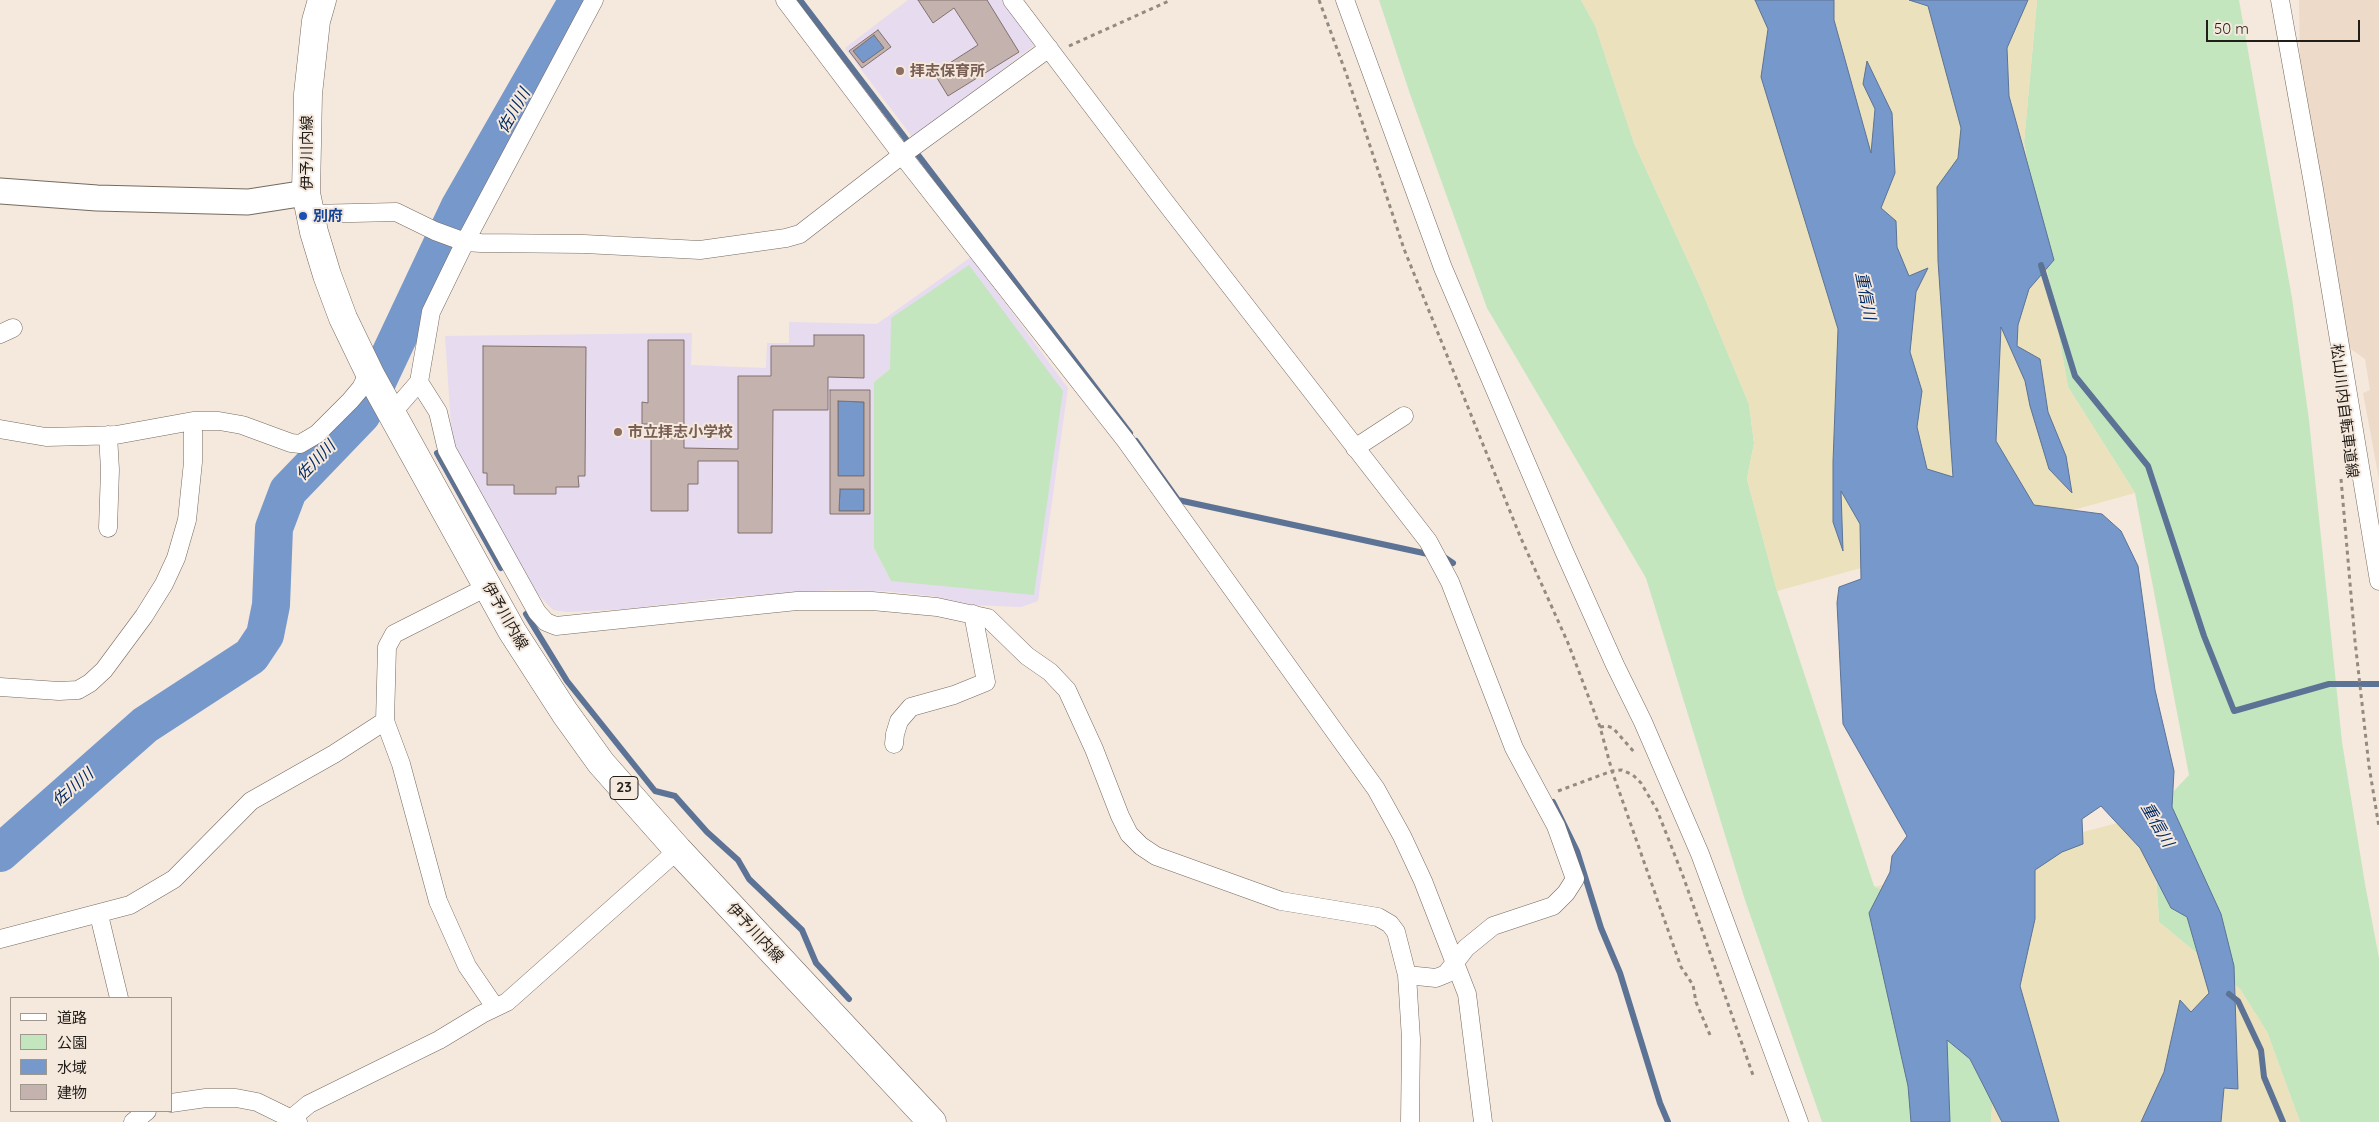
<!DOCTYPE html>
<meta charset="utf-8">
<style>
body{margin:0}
#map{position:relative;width:2379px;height:1122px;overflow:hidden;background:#f5e8dc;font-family:Quicksand,"Noto Sans JP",sans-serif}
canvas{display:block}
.legend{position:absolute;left:10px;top:997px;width:162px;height:115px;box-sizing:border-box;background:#f5e8dc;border:1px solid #a0978e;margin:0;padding:6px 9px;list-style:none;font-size:15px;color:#211d19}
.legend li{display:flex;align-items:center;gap:10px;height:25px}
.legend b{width:25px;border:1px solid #a0978e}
.scale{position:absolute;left:2206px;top:20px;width:154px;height:22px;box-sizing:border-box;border:2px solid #211d19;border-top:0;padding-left:6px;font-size:15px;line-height:18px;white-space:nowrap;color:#211d19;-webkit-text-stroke:4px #f5e8dc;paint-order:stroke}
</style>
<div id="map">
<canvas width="2379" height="1122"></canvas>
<ul class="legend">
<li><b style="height:6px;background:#fff"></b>道路</li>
<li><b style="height:14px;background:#c4e6bf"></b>公園</li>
<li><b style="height:14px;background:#7698cb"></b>水域</li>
<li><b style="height:14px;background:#c4b2ae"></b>建物</li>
</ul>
<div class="scale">50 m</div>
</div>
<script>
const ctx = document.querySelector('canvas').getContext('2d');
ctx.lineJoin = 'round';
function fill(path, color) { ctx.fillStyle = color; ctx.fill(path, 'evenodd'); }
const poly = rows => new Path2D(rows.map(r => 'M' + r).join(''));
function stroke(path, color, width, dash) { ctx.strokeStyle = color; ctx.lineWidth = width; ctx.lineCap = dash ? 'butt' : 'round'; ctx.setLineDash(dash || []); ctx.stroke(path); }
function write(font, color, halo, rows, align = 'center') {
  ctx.font = font + ' Quicksand,"Noto Sans JP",sans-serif'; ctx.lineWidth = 4; ctx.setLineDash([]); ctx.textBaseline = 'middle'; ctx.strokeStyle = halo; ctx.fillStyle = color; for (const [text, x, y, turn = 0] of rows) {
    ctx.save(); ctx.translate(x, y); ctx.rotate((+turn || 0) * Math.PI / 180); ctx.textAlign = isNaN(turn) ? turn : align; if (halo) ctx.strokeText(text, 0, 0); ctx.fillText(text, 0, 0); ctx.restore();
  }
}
const built = poly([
 [2299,0,2379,0,2379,479,2363,393,2370,390,2365,359,2348,347,2300,65]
]);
const education = poly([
 [908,0,918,0,933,23,954,8,978,45,934,73,949,96,1019,52,987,0,1002,0,1036,44,913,138,845,48],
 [878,30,890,46,862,68,849,51],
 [971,257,1068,388,1038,601,1021,607,974,605,932,596,883,591,831,590,729,597,626,609,568,612,553,610,537,593,500,533,452,439,445,336,692,333,691,365,766,368,767,343,789,343,789,322,877,324],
 [815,335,864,335,864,377,828,377,773,410,772,533,738,533,738,461,698,461,698,484,688,484,687,511,651,511,651,424,642,424,642,403,648,403,648,340,684,340,684,448,738,449,771,376,771,346,814,346],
 [483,347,586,347,585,475,578,476,578,487,556,487,555,494,515,494,514,485,487,485,487,473,483,472],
 [890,369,891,581,874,548,874,382],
 [830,390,870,390,870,513,830,513]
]);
const green = poly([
 [1379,0,1581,0,1595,25,1634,143,1701,289,1749,404,1754,443,1747,479,1777,591,1874,886,1916,901,1997,1037,1991,1122,1822,1122,1745,900,1646,578,1487,308,1410,94],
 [2037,0,2239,0,2292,298,2309,420,2342,742,2365,884,2379,958,2379,1122,2300,1122,2267,1032,2240,989,2159,922,2152,814,2189,775,2135,493,2068,387,2024,142],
 [969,265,1063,391,1034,595,891,581,874,548,874,382,890,369,891,318]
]);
const sand = poly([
 [1581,0,2037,0,2024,142,2068,387,2135,493,1777,591,1747,479,1754,443,1749,404,1701,289,1634,143,1595,25],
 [2152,814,2159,922,2240,989,2267,1032,2300,1122,1991,1122,1997,1037,1916,901,1874,887]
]);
const water = poly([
 [1755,0,1834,0,1834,20,1871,153,1875,109,1863,84,1867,61,1892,113,1895,173,1881,208,1896,221,1897,247,1909,276,1928,268,1916,292,1910,352,1922,391,1917,427,1927,469,1953,477,1938,261,1937,187,1958,158,1961,128,1928,6,1909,0,2028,0,2007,48,2009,96,2054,260,2029,289,2018,325,2017,346,2040,359,2048,412,2066,456,2072,493,2049,469,2030,406,2025,381,2001,327,1996,441,2034,505,2102,514,2121,531,2138,566,2155,690,2174,771,2172,807,2221,914,2234,966,2238,1089,2224,1088,2221,1122,2141,1122,2164,1072,2180,1000,2191,1012,2209,993,2187,917,2171,908,2140,848,2101,806,2082,819,2083,844,2062,852,2035,870,2035,919,2020,986,2059,1122,2002,1122,1970,1059,1947,1040,1950,1122,1911,1122,1908,1086,1869,913,1890,872,1892,856,1907,836,1843,724,1837,603,1839,587,1861,579,1860,524,1841,491,1843,551,1833,522,1833,462,1838,329,1761,77,1768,29,1755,0],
 [874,35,884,48,863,63,853,51,874,35],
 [838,401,864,402,864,476,838,476,838,401],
 [840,489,864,489,864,511,839,511,840,489]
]);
const stream = poly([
 [800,0,1130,433],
 [2041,265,2075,376,2148,466,2204,636,2234,711,2329,684,2379,684],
 [390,357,399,371],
 [1136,441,1178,500,1428,554],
 [437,453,501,568],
 [1444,557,1453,563],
 [526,614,567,681,655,791,675,796,707,832,738,860,749,879,802,930,816,963,849,999],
 [1553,802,1577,851,1601,928,1620,973,1660,1103,1668,1122],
 [2229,994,2238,1001,2261,1050,2264,1077,2283,1122]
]);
const river = poly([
 [0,853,145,725,251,656,265,635,271,605,274,528,288,491,362,414,459,208,578,0]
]);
const building = poly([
 [918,0,987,0,1019,52,948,96,934,73,978,45,954,8,933,23,918,0],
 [878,30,891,47,862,68,849,51,878,30],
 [874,35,884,48,863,63,853,51,874,35],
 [814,335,864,335,864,378,828,377,828,410,773,410,772,533,738,533,738,461,698,461,698,484,688,484,688,511,651,511,651,424,642,424,642,402,648,403,648,340,684,340,684,448,738,449,738,376,771,376,771,346,814,346,814,335],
 [483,346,586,347,585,476,578,476,579,487,556,487,556,494,514,494,514,485,487,485,487,473,483,473,483,346],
 [830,390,870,390,870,514,830,514,830,390],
 [838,401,864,402,864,476,838,476,838,401],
 [840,489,864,489,864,511,839,511,840,489]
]);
const path = poly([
 [1319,0,1347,76,1404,249,1520,536,1568,643,1600,727,1612,771,1681,967,1693,985,1696,1002,1710,1035],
 [1069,46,1171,0],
 [2341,479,2355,641,2369,766,2379,827],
 [1600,727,1607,726,1613,728,1635,753],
 [1558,791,1612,771,1622,770,1633,775,1641,783,1657,810,1683,876,1754,1078]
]);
const street = poly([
 [785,0,902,155,1126,441,1376,789,1402,836,1423,881,1467,994,1483,1122],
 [1012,0,1162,198,1428,541,1450,582,1514,748,1556,826,1575,879,1566,893,1553,906,1493,926,1466,948,1446,974,1436,978,1407,975],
 [1345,0,1443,268,1564,551,1615,665,1643,722,1700,854,1799,1122],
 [2280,0,2314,189,2379,581],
 [310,214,396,212,435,231,465,242,481,243,584,244,700,250,786,238,800,234,902,155,1049,48],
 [0,334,13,328],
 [419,382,438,412,447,450,537,612,546,622,556,626,797,601,872,601,937,607,988,618,1027,656,1050,672,1067,690,1094,749,1120,816,1129,834,1141,846,1156,856,1281,901,1378,917,1390,924,1396,932,1407,975,1411,1039,1410,1122],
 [392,413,419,382,431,312,465,242,594,0],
 [0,429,46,437,86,436,116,435,193,421,219,421,242,425,291,443,300,444,317,434,350,401,361,388,369,372],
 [1355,448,1404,416],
 [108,528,110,470,108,435],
 [0,687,59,691,78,690,90,683,104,670,144,616,164,584,176,558,187,520,193,462,193,421],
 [385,721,401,764,438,901,467,966,495,1007],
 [894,744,895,734,899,721,911,707,954,695,986,682,973,614],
 [99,915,119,998],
 [0,939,130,905,174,879,251,801,334,754,385,721,387,647,394,634,487,587],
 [171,1103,206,1098,236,1098,257,1102,298,1122],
 [292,1118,309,1104,439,1040,482,1014,507,1002,678,850],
 [133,1122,147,1111]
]);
const secondary = poly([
 [0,191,97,198,248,202,306,193]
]);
const primary = poly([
 [322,0,316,21,308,94,306,193,314,232,327,275,343,318,371,376,512,631,565,713,601,763,678,850,932,1122]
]);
const markers = [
 [900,71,5,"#8d6e63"],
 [303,216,5,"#1a4fb4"],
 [618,432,5,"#8d6e63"]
];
const shields = [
 [624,788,28]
];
const shieldNames = [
 ["23",624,788]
];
const educationNames = [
 ["拝志保育所",910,71],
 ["市立拝志小学校",628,432]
];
const streetNames = [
 ["伊予川内線",307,153,-90],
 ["松山川内自転車道線",2344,411,83],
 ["伊予川内線",505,616,60],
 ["伊予川内線",755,933,47]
];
const transitNames = [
 ["別府",313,216]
];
const waterNames = [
 ["佐川川",514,111,-60],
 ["重信川",1865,296,79],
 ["佐川川",316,461,-46],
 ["佐川川",73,788,-41],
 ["重信川",2157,825,60]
];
fill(built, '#eedac9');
fill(education, '#e7dbf0');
fill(green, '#c4e6bf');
fill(sand, '#ebe1bc');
fill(water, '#7698cb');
stroke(water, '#5c7396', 1);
stroke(stream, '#5c7396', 6);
stroke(river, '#7698cb', 38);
fill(building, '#c4b2ae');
stroke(building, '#81706d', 1);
stroke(street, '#766a60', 19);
stroke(secondary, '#766a60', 27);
stroke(primary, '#766a60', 29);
stroke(path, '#938a81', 3, [4, 4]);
stroke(street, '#fff', 18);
stroke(secondary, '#fff', 25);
stroke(primary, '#fff', 28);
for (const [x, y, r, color] of markers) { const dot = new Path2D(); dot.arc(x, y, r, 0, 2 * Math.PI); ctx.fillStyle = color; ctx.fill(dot); stroke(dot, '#f5e8dc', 2); }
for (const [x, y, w] of shields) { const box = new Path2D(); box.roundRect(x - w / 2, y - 11.5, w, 23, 4); ctx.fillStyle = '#f5e8dc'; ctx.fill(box); stroke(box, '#211d19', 1); }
write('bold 14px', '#211d19', null, shieldNames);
write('bold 15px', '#785e54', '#f5e8dc', educationNames, 'left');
write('15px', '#211d19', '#f5e8dc', streetNames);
write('bold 15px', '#164399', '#f5e8dc', transitNames, 'left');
write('italic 16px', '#002a66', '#f5e8dc', waterNames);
</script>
